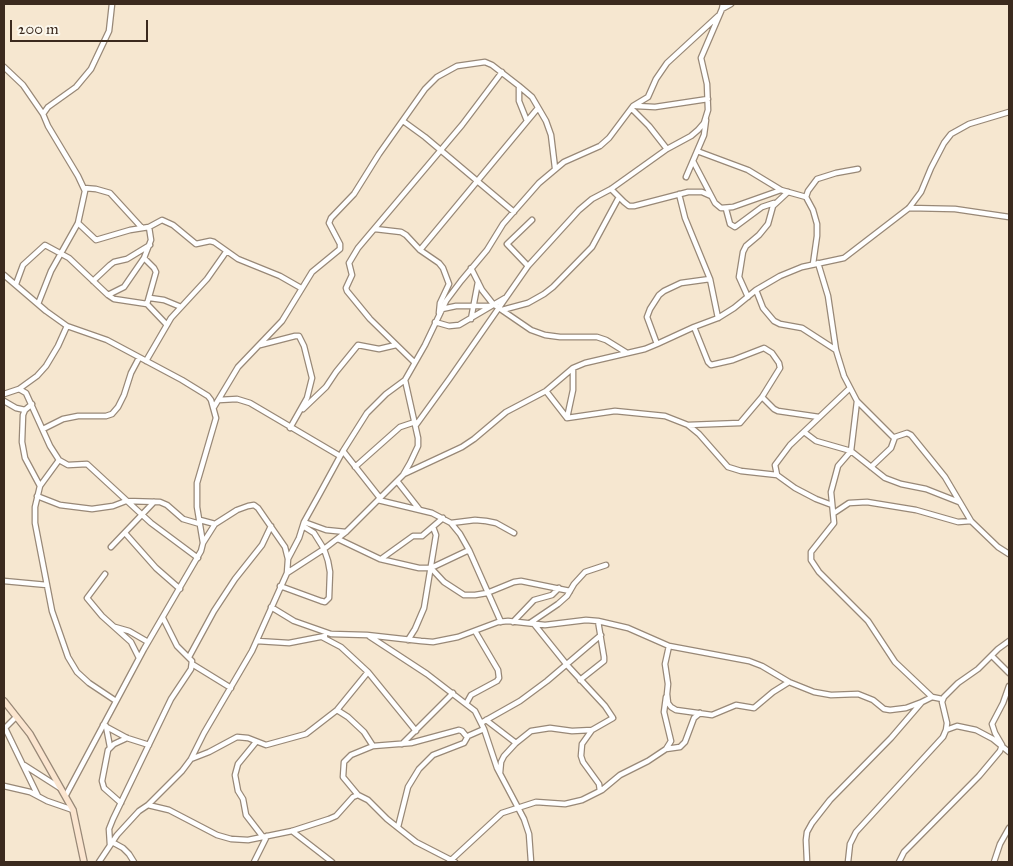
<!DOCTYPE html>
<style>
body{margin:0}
#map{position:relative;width:1013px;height:866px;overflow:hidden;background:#f6e7d0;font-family:"IM FELL Great Primer",serif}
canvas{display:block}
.frame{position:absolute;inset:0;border:5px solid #3b2a1e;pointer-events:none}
.scale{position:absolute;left:10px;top:20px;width:138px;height:22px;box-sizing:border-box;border:2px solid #3b2a1e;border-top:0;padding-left:6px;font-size:15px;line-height:18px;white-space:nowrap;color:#3b2a1e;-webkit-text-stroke:4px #fbf7ec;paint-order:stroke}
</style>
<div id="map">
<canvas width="1013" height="866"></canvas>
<div class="frame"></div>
<div class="scale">200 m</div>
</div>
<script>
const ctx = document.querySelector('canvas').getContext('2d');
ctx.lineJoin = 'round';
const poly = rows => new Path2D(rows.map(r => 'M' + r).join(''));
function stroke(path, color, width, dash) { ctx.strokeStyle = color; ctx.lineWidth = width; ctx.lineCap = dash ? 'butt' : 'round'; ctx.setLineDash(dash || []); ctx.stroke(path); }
const street = poly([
 [722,9,731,4],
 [4,67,23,85,43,114],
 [519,86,519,101,527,121],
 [636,106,655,107,708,99],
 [632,109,649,126,667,149],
 [403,121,425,137,514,212],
 [697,151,748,170,781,190,806,197,813,210,817,224,817,236,813,264],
 [693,161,715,203,721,208,733,207,781,190],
 [686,177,704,135,706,120],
 [84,188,96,189,110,193,142,228],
 [611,189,624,202,629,206,634,206,688,192,702,192,711,196],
 [679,194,685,218,710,279,718,318],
 [806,197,808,191,817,179,836,173,858,169],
 [909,208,955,209,1009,217],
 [726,209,730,224,735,227,762,207,774,203],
 [78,223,96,240,130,230,149,227,162,220,173,225,196,244,210,241,214,242,238,259,280,276,301,288],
 [375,229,401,232,406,235,420,250,439,263,443,268,449,284,440,303,439,313],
 [420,250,538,108],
 [144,258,154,268,156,272,147,304,167,325],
 [818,263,828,296,836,350,844,376,857,401,893,437,895,437,907,433,911,435,945,477,971,521],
 [528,266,507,244,532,220],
 [471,268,482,290,493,304,531,330,545,335,560,337,597,337,606,340,627,353],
 [4,275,46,311,67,326,107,340,182,380,208,396,211,400,216,418,197,483,197,507,203,543,201,551,144,649,66,795],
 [93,281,110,265,114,262,127,259,150,245],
 [16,284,23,265,45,245,69,258,108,295,114,299,147,304],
 [756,290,763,308,774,321,780,324,802,328,836,350],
 [108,295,124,287,144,258,151,240,149,227],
 [748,297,739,277,743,252,746,246,759,235,768,224,773,206,788,192],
 [150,298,164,300,181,307],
 [38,304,51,271,78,223,85,191,78,176,48,126,43,114,48,107,76,87,91,69,109,31,112,4],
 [442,309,456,306,490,306],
 [502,310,528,303,544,294,553,287,592,247,619,197],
 [471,319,478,282],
 [435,322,449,326,459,325,505,298],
 [657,344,647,317,650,309,659,295,664,291,681,283,710,279],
 [260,345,295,336,299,336,304,346,312,378,307,398,290,428],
 [146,361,171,318,207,279,226,252],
 [414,362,370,319,347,291,346,288,352,275,349,263,358,248,462,125,502,72],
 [19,389,37,376,46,366,58,346,67,326],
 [546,391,567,418,615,411,665,416,688,425,699,434,728,467,741,471,777,475],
 [4,394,19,389,26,393,50,446,59,460,68,465,87,464,151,523,198,558],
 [762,397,774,409,778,411,819,417],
 [219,400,237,399,250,403,340,456],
 [4,401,16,408,25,410],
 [857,401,851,451,838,466,831,492,834,523,811,552,811,560,819,572,868,621,895,662,932,697,942,699],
 [32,404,25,410,23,415,22,442,25,458,40,486],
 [214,407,238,367,282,321,312,272,340,249,340,244,329,223,331,218,354,194,379,154,425,89,437,77,457,66,485,62,492,65,519,86,532,97,546,121,551,135,555,168],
 [303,409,326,387,336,372,358,345,379,349,396,345],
 [567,418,573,390,573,368],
 [416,425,450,378,528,266,579,210,592,199,611,189,667,149,691,136,698,130,704,123,708,110,707,84,701,58,722,9,723,4],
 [688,425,740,423,762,397,780,368,779,363,772,353,764,348,733,360,711,365,708,362,694,327],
 [43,429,63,419,78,416,106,416,112,414,118,407,124,395,131,373,139,358],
 [804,432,816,441,851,451,885,478,901,484,926,489,959,502],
 [343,451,380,498],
 [59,460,40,486,35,507,35,523,52,611,68,657,77,672,89,683,116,701],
 [355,467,400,427,415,422],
 [871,467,891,448,895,437],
 [404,474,462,447,474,439,506,412,546,391,573,368,585,363,645,349,657,344,694,327,718,318,734,308,756,290,780,276,802,267,844,258,909,208,921,192,931,168,944,143,951,134,969,124,1009,112],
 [397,481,419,509],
 [37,496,60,505,92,509,113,506,126,501,160,502,167,505,183,519,200,524],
 [378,500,432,513,451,523,460,534,469,550,501,622],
 [832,505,816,499,795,488,777,475,775,465,790,445,850,388],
 [834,513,849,503,867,502,916,510,958,522,971,521,998,547,1009,554],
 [200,520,215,524],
 [304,522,326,530,346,532],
 [451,523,475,520,486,521,496,523,514,533],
 [125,533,156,568,180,589],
 [338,539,380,559,419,568,431,568,469,550],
 [203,543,215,524,237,510,248,506,254,505,258,508,285,547,288,559,287,573],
 [111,547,154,502],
 [288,559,299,538,304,522,319,495,343,451,367,413,386,394,405,380],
 [381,559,413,536,422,536,443,518],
 [431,568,444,582,464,595,475,595,487,593,514,582,521,581,570,591],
 [105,574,87,598,102,616,131,642,139,658],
 [4,581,47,585],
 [280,586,321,601,325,602,329,598,330,572,328,561,324,549,314,533,303,526],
 [271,607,294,621,331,634,367,635,421,641,433,642,458,637,498,622,508,621,545,625,586,620,598,621,628,628,669,646,749,661,762,666,789,682,814,692,831,695,858,694,873,700,884,709,890,710,906,708,922,702],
 [513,622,534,600,552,595,559,588],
 [530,623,558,604,567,596,574,584,585,572,606,565],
 [115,627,129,631,148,642],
 [369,636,427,674,475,711,484,729,497,768,524,819,529,834,531,862],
 [322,637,341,647,368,672,416,731],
 [408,640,415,629,424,608,436,535,433,527],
 [257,641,289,643,325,636],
 [669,646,665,664,668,684,667,694,668,703,671,707,676,710,712,715,736,705,754,708,773,692,789,682],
 [992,656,1009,673],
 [189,657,214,611,235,579,262,545,271,526],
 [192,664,231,688],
 [580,680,604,661,604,657,598,621],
 [666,697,664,712,671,741,666,749],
 [466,704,471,695,497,681,499,678,498,670,475,631],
 [337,710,348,717,364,732,373,746],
 [486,720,516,743],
 [481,723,520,701,547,681,601,635],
 [103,725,127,738,149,745],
 [106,726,110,747],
 [5,728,38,796],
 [4,729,16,717],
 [592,730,582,744,581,756,583,762,599,784,600,791],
 [946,730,957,726,976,730,993,739,1009,752],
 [256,742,238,764,235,775,238,791,243,799,246,815,263,837],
 [402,744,453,693],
 [191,759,209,752,237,737,248,738,266,745,306,734,337,710,368,672],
 [24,765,60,788],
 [500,773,501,762,504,756,516,743,531,731,550,728,572,731,592,730,613,718,605,706,567,665,534,624],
 [4,786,30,792,47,801,73,810],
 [358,795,343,777,344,762,351,755,373,746,411,743,459,730,462,731,467,737],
 [121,803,104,788,102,781,108,750,114,744,127,738],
 [148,805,182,771,191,759,204,733,252,651,287,573,324,549,346,532,403,475,410,463,418,446,418,438,405,380,425,345,446,301,461,281,487,250,503,224,539,183,564,162,600,146,609,138,633,106,648,97,656,79,667,63,718,16],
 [398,827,408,787,419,769,433,755,464,743,468,736,484,729],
 [292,831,332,862],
 [112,842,123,848,129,854,134,862],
 [110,845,109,829,113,819,171,699,191,669,192,661,177,646,163,618],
 [99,862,117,835,139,811,148,805,169,810,217,835,231,839,248,840,292,831,329,819,336,816,353,797,358,795,368,800,387,819,416,842,455,862],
 [254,862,267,836],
 [449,862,502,813,536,802,565,804,582,800,602,790,620,775,648,761,666,749,680,747,685,742,694,718,700,713],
 [807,862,806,840,807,832,812,823,830,800,891,738,922,702,932,697],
 [848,862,850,844,856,832,943,737,946,730,947,723,942,702,944,697,958,683,978,669,998,649,1009,641],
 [899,862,904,852,979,776,1000,751,1002,745,995,733,992,724,1003,703,1009,686],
 [994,862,1000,844,1009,828]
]);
const secondary = poly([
 [4,701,30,734,73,810,84,862]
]);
stroke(street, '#988877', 7);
stroke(secondary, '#988877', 8);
stroke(street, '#fff', 4.5);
stroke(secondary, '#fbe5cf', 5.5);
</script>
